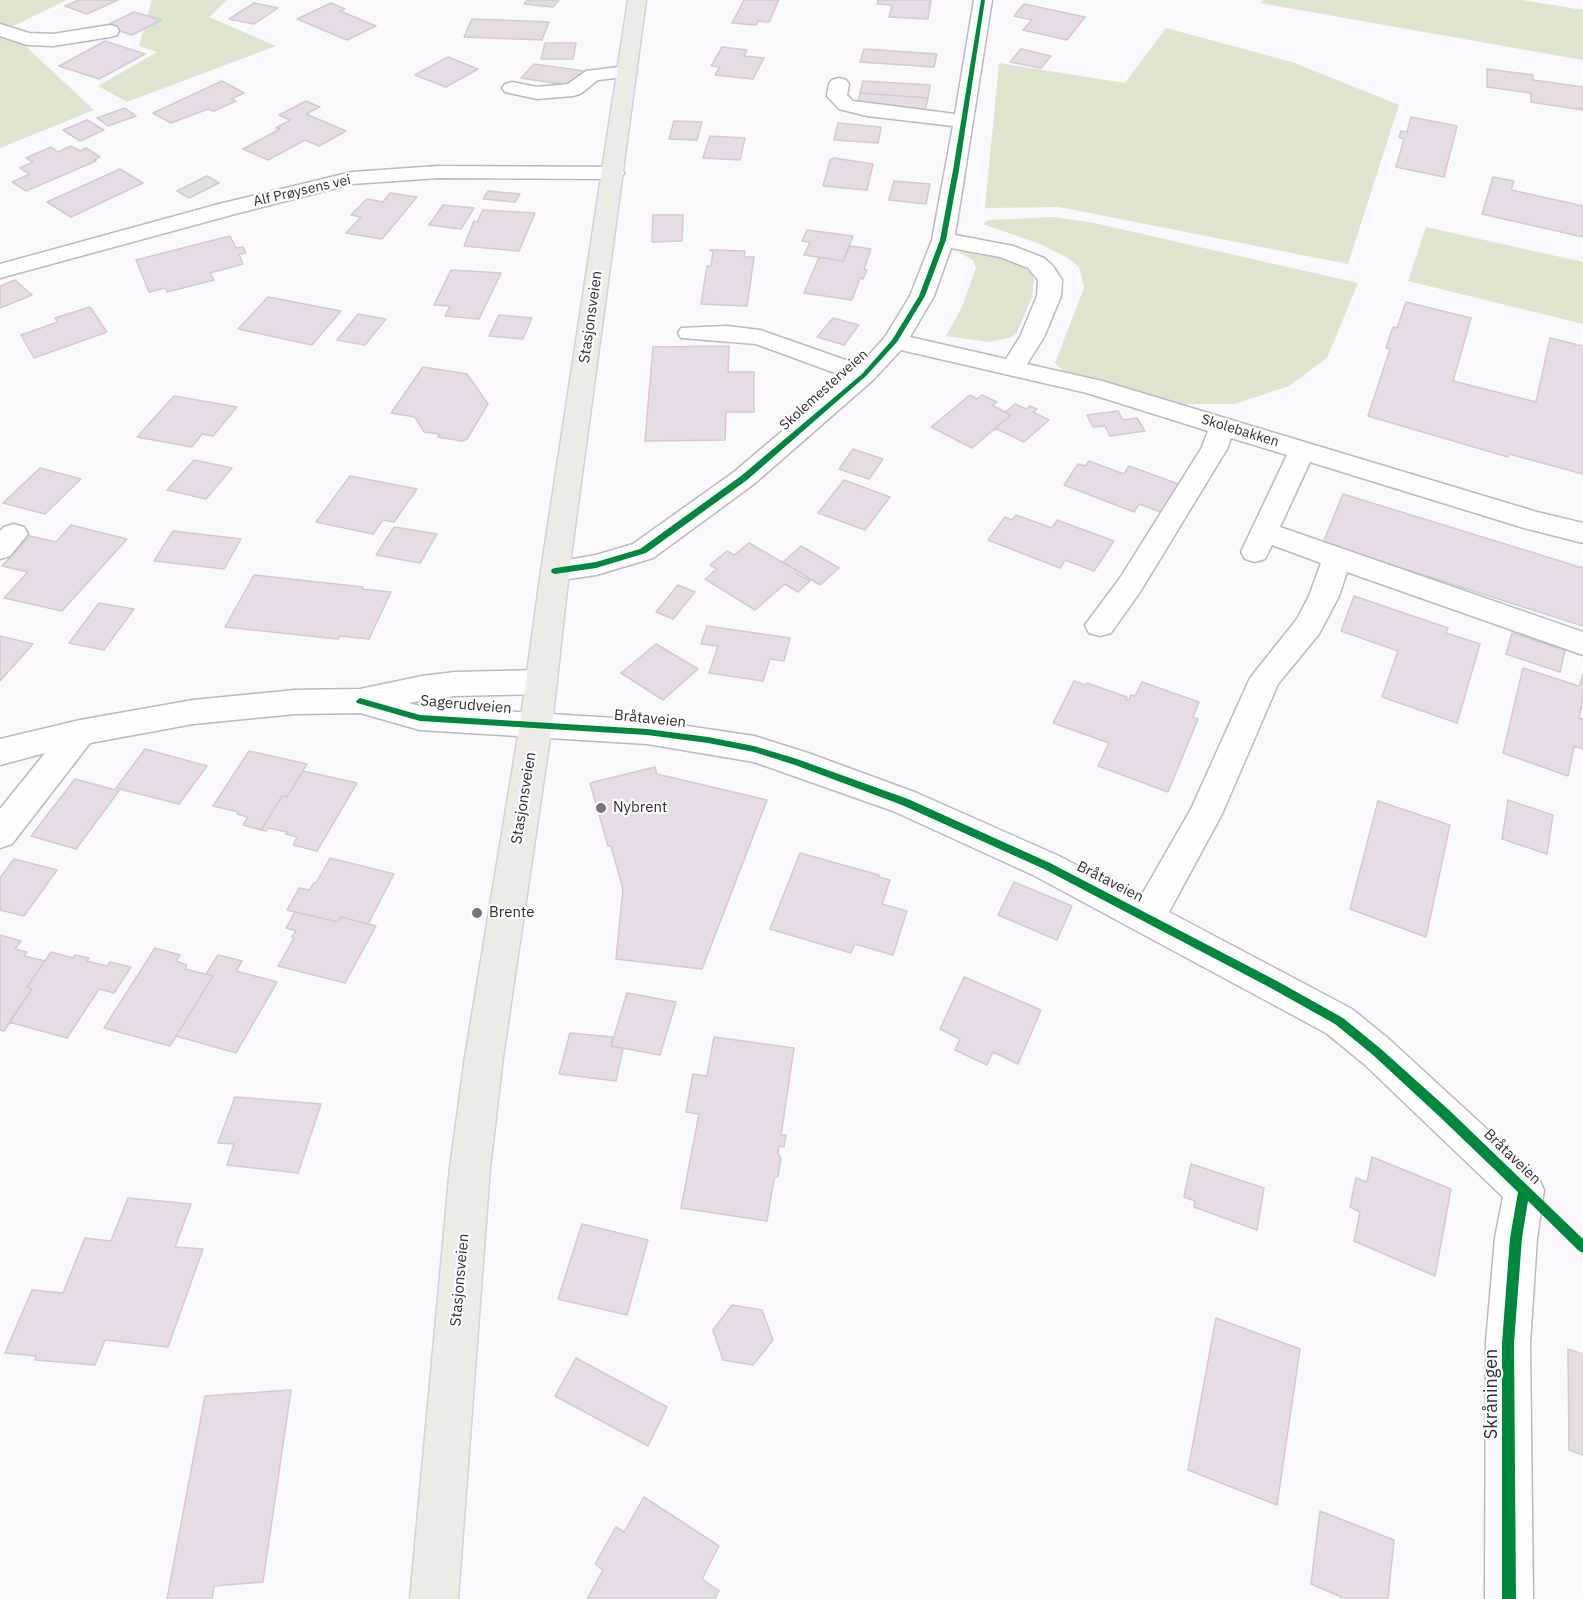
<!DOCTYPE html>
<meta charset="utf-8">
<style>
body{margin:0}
canvas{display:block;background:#faf7fd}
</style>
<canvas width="1583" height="1599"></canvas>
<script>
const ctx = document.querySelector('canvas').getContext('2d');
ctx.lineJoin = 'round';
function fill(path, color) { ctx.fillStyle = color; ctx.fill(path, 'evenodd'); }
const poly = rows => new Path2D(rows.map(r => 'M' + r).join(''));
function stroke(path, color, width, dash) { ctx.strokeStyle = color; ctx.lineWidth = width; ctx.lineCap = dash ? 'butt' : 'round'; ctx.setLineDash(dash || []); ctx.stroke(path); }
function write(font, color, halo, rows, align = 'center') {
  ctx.font = font + ' "IBM Plex Sans",sans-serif'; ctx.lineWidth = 4.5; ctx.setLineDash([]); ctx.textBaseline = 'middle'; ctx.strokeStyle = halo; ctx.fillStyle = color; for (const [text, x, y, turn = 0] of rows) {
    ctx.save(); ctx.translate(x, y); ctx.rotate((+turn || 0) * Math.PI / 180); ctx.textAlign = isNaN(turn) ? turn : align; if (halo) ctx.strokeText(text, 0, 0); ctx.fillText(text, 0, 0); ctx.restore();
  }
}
const green = poly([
 [0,0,67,0,7,29,94,110,0,148],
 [152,0,227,0,209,17,276,46,127,102,98,86,157,52,139,46],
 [1263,0,1522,0,1583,10,1583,60,1260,3],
 [1166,28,1292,62,1399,105,1348,264,1059,207,985,208,999,63,1125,83],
 [1054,217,1094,223,1358,283,1327,358,1289,386,1235,404,1178,404,1064,371,1055,363,1084,288,1079,267,1068,258,1040,244,983,224,988,220],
 [1426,227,1583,262,1583,324,1408,281],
 [958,252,970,252,1004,259,1018,264,1032,274,1034,280,1032,297,1017,332,1012,337,989,342,946,336,962,307,976,268,973,260]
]);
const building = poly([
 [79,0,118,0,87,14,65,6,79,0],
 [527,0,559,0,553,7,524,4,527,0],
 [744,0,779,0,769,22,758,21,756,25,732,23,744,0],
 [878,0,931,0,928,19,889,17,892,5,877,4,878,0],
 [254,3,278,8,254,24,229,19,254,3],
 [331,3,345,9,340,11,376,26,347,40,297,19,331,3],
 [1024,4,1085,17,1067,40,1023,30,1032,20,1014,16,1024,4],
 [134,12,161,20,132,35,105,26,134,12],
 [472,19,549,22,542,40,464,37,472,19],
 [105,41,145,54,99,79,59,66,105,41],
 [545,43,576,43,573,59,541,59,545,43],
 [722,47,747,50,744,56,764,58,753,79,715,75,720,67,711,66,722,47],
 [864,49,937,54,934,67,860,62,864,49],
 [1021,49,1051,56,1041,68,1010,62,1021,49],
 [448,57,478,69,446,87,415,75,448,57],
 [534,64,584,71,572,86,521,78,534,64],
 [1487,69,1533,75,1533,80,1583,87,1583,110,1531,102,1531,93,1487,87,1487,69],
 [222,81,244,93,231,99,236,101,214,111,208,109,171,123,153,113,222,81],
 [863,81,930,85,928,98,860,93,863,81],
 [860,93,928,98,925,111,857,106,860,93],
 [306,101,320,107,306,114,346,131,319,146,305,140,268,160,243,149,280,129,276,128,290,120,279,115,306,101],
 [125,108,136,116,108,126,97,118,125,108],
 [1411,117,1457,126,1444,177,1396,167,1404,139,1399,137,1401,131,1407,132,1411,117],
 [87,120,104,130,80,141,63,130,87,120],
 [674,121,702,122,697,140,669,139,674,121],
 [838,123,881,127,878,143,834,140,838,123],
 [710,136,745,138,740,160,703,158,710,136],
 [71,146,80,151,86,148,100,157,94,160,96,161,26,191,12,182,30,174,20,168,33,162,26,158,51,147,58,152,71,146],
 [834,158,873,164,867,190,823,186,830,160,834,158],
 [120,169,143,183,71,217,47,202,120,169],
 [207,176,219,183,189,198,177,191,207,176],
 [1493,177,1514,181,1511,190,1583,206,1583,237,1482,214,1493,177],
 [894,181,930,184,926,204,889,200,894,181],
 [488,191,520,194,515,202,483,199,488,191],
 [390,193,417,197,382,239,346,233,361,217,351,215,367,199,383,202,390,193],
 [443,205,474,208,461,229,429,225,443,205],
 [483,210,535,213,519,251,464,246,474,221,477,222,483,210],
 [653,215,683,215,682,241,652,242,653,215],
 [807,230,853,236,843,261,804,255,810,242,802,241,807,230],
 [230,236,236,248,243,247,246,253,239,254,243,264,210,273,214,280,167,292,165,288,149,292,136,260,230,236],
 [850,246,871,249,864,269,867,270,863,279,860,278,852,300,804,293,819,257,843,261,850,246],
 [710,250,745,251,744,257,754,257,747,306,701,304,707,266,711,266,713,252,710,250],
 [451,270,501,273,479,319,445,316,450,306,434,305,451,270],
 [15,280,32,295,0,308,0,286,15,280],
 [268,297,341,311,312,345,238,329,268,297],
 [1406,302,1471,318,1453,381,1536,402,1550,338,1583,346,1583,474,1509,454,1508,457,1368,416,1390,349,1386,348,1393,327,1397,328,1406,302],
 [90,307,107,332,34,358,21,335,58,322,55,318,90,307],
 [358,314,386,319,365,345,337,340,358,314],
 [499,315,532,318,523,339,489,336,499,315],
 [833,318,859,325,844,345,817,337,833,318],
 [729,346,728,372,754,372,754,412,726,412,725,440,645,441,653,347,729,346],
 [423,367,467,374,488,404,467,439,462,441,438,437,440,434,424,432,415,417,391,413,423,367],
 [970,395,977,399,982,395,997,402,992,405,1011,415,972,448,931,427,970,395],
 [174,396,237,407,213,436,202,434,192,447,137,437,174,396],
 [1015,404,1026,409,1030,406,1037,409,1033,412,1049,420,1024,442,995,428,1011,415,1005,412,1015,404],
 [1118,411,1123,420,1137,418,1145,431,1110,436,1105,426,1093,427,1087,415,1118,411],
 [853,449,883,459,869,479,839,469,853,449],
 [194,460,232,468,206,499,167,490,194,460],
 [1089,461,1124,474,1129,466,1184,486,1166,514,1139,504,1134,512,1064,485,1078,464,1085,466,1089,461],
 [40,468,81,479,45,514,3,503,40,468],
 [350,476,417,489,394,522,383,520,373,534,316,522,350,476],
 [844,480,890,497,865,530,818,513,844,480],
 [1343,494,1583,568,1583,626,1323,543,1343,494],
 [1016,515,1052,528,1057,520,1114,541,1094,571,1065,560,1060,568,988,540,1005,517,1012,520,1016,515],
 [71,525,127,539,62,611,4,598,28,572,2,566,30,536,56,542,71,525],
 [394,527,437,534,420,563,376,555,394,527],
 [173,531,241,539,224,569,154,561,173,531],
 [749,543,799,572,797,574,810,581,798,592,785,584,755,610,705,579,717,569,710,565,727,551,734,555,749,543],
 [801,546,839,568,820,585,783,562,801,546],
 [254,575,363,587,362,589,391,592,369,639,340,636,338,639,225,627,254,575],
 [678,585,695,592,673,619,656,612,678,585],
 [1354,596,1448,628,1446,633,1480,644,1457,723,1382,697,1398,651,1341,631,1354,596],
 [99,603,134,609,104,650,69,643,99,603],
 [707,626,790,638,784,661,770,659,763,681,709,673,718,646,701,644,707,626],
 [1512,633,1565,650,1560,672,1506,654,1512,633],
 [0,636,33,644,0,681,0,636],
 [656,644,698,669,663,700,621,673,656,644],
 [1523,668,1579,686,1583,674,1583,699,1579,718,1583,719,1583,749,1574,746,1568,776,1503,753,1523,668],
 [1074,681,1086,685,1087,683,1127,697,1126,700,1129,700,1131,695,1135,696,1142,682,1199,702,1193,717,1198,719,1168,792,1098,766,1109,743,1053,723,1074,681],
 [145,749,207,766,179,804,116,788,145,749],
 [249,751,307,764,287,797,282,796,261,830,243,825,248,817,237,814,239,812,213,806,249,751],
 [655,767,657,774,767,800,702,969,616,959,623,889,611,846,608,846,590,783,655,767],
 [303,771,357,783,317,851,293,845,297,837,286,834,287,832,268,828,266,831,261,830,282,796,287,797,303,771],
 [75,779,119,791,76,849,31,836,75,779],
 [1508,800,1553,815,1547,854,1502,839,1508,800],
 [1378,801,1450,825,1426,937,1350,909,1378,801],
 [800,853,879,875,879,877,890,880,882,904,907,911,893,955,855,944,851,953,770,929,800,853],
 [330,858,394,874,368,924,341,917,338,922,287,910,299,888,309,890,314,883,316,883,330,858],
 [14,859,57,870,24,916,0,910,0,878,14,859],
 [1014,882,1072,906,1057,940,998,915,1014,882],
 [295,912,338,922,341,917,376,926,345,983,278,966,294,938,292,937,296,931,286,928,295,912],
 [0,935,21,941,15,949,27,952,24,956,45,961,27,987,32,989,4,1031,0,1030,0,935],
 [155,948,180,955,176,961,187,965,185,969,213,976,170,1046,104,1028,155,948],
 [51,952,73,958,75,955,89,958,87,961,107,966,110,962,131,967,114,993,99,989,67,1038,9,1022,32,989,27,987,51,952],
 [218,955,242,961,236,971,277,982,236,1053,176,1036,213,976,206,974,218,955],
 [964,977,1041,1010,1018,1064,993,1052,987,1065,955,1050,960,1039,940,1029,964,977],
 [627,993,676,1002,660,1055,611,1046,627,993],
 [570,1033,613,1037,611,1046,623,1048,616,1081,559,1074,570,1033],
 [714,1037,794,1048,781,1135,786,1135,784,1147,779,1146,778,1154,781,1158,778,1176,774,1179,767,1221,681,1208,699,1114,686,1112,693,1074,707,1076,714,1037],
 [235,1097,321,1104,298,1173,227,1165,234,1144,218,1143,235,1097],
 [1372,1157,1451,1189,1435,1276,1354,1241,1360,1212,1350,1207,1356,1178,1367,1182,1372,1157],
 [1191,1164,1264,1188,1257,1230,1194,1207,1195,1201,1184,1197,1191,1164],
 [128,1198,191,1204,175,1247,203,1249,168,1347,105,1340,95,1365,35,1360,36,1356,5,1353,32,1290,63,1293,85,1238,111,1241,128,1198],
 [582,1224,648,1240,627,1315,558,1299,582,1224],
 [732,1305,762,1310,773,1340,753,1365,723,1360,713,1330,732,1305],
 [1216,1318,1300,1349,1277,1505,1188,1470,1216,1318],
 [1568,1349,1583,1354,1583,1455,1569,1450,1568,1349],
 [576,1358,667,1407,648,1446,555,1396,576,1358],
 [291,1390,263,1582,214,1586,212,1599,167,1599,205,1396,291,1390],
 [644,1497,719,1546,702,1579,719,1591,715,1599,587,1599,603,1570,595,1564,616,1527,624,1532,644,1497],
 [1320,1511,1394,1540,1388,1599,1346,1599,1311,1584,1320,1511]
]);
const minor = poly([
 [974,0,992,0,955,235,1013,246,1044,258,1053,266,1062,280,1061,296,1044,337,1027,364,1102,381,1537,512,1583,523,1583,543,1524,528,1310,462,1280,527,1583,632,1583,655,1347,572,1339,596,1319,634,1278,684,1222,814,1169,912,1352,1009,1390,1040,1538,1176,1544,1190,1537,1238,1530,1343,1533,1599,1485,1599,1486,1343,1495,1238,1503,1197,1364,1064,1326,1033,1035,876,893,811,754,762,647,744,420,730,360,713,295,714,193,724,90,743,12,844,0,848,0,809,45,753,0,765,0,739,80,720,193,700,295,690,360,689,422,676,455,672,542,670,553,674,557,682,553,690,542,694,455,696,408,703,420,706,647,720,754,736,808,753,917,793,1059,856,1140,898,1191,809,1250,678,1297,619,1309,596,1321,563,1272,545,1265,559,1255,562,1245,559,1241,552,1287,455,1231,438,1227,449,1140,592,1111,633,1100,636,1089,633,1085,625,1120,578,1201,449,1208,431,1087,393,901,350,873,380,754,484,653,558,596,575,555,581,545,578,541,571,545,564,596,555,633,544,734,472,846,377,756,344,681,338,678,333,681,328,727,326,760,330,860,365,885,337,910,296,932,240,953,126,867,116,839,109,827,96,829,84,832,80,839,78,846,80,849,84,847,95,853,101,955,114,974,0],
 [951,248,1000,257,1028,268,1038,280,1037,296,1020,337,1006,359,910,337,934,296,951,248],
 [0,24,29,33,53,34,110,25,117,27,119,31,117,35,110,37,53,46,27,45,0,36,0,24],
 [627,66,634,68,637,72,634,76,598,80,580,94,573,96,537,99,505,92,502,88,505,84,512,82,537,87,568,84,586,71,627,66],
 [438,166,613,167,621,168,624,173,621,178,613,179,438,178,352,184,235,214,0,278,0,264,219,204,352,172,438,166],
 [14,524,24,527,28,534,10,556,0,559,0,531,4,527,14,524]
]);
const major = poly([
 [628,0,646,0,569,571,552,724,503,1057,490,1168,458,1599,410,1599,450,1168,465,1057,520,724,541,571,628,0]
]);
const cycleway = poly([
 [981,0,985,0,959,170,946,240,925,296,897,342,866,376,747,480,646,553,596,568,555,574,552,573,551,571,552,569,555,568,596,562,640,549,741,476,862,374,892,340,919,296,940,240,953,170,981,0],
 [360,698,420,715,647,729,708,737,754,746,797,759,908,799,1050,863,1277,981,1343,1018,1381,1049,1449,1110,1583,1239,1583,1253,1579,1251,1528,1201,1522,1238,1514,1343,1516,1599,1502,1599,1502,1343,1510,1238,1518,1192,1441,1118,1373,1055,1335,1024,1269,987,1044,869,902,805,795,765,754,752,708,743,647,735,420,721,357,703,356,701,360,698]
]);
const markers = [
 [601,808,6,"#77747a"],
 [477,913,6,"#77747a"]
];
const farStreetnames = [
 ["Alf Prøysens vei",302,191,-13],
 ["Skolemesterveien",824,390,-42],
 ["Skolebakken",1240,431,17]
];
const streetNames = [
 ["Stasjonsveien",591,317,-82],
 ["Sagerudveien",466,705,5],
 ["Bråtaveien",650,719,6],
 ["Stasjonsveien",524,798,-81],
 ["Bråtaveien",1110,882,27],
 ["Bråtaveien",1512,1157,44],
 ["Stasjonsveien",460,1280,-85]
];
const poiNames = [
 ["Nybrent",613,808],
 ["Brente",489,913]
];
const nearStreetnames = [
 ["Skråningen",1492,1394,-90]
];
fill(green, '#dee5ce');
fill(building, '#e8dbe8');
stroke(building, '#cfcccf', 1.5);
stroke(minor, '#bbb9bd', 3);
stroke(major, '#d4d2d5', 3);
fill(minor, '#fefeff');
fill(major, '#eeebe7');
fill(cycleway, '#00873e');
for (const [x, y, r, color] of markers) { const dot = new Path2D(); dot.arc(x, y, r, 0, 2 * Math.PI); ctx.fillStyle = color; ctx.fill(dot); stroke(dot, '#fff', 2); }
write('14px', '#312e33', '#fff', farStreetnames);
write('15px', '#312e33', '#fff', streetNames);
write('15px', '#312e33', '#fff', poiNames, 'left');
write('18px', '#312e33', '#fff', nearStreetnames);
</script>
